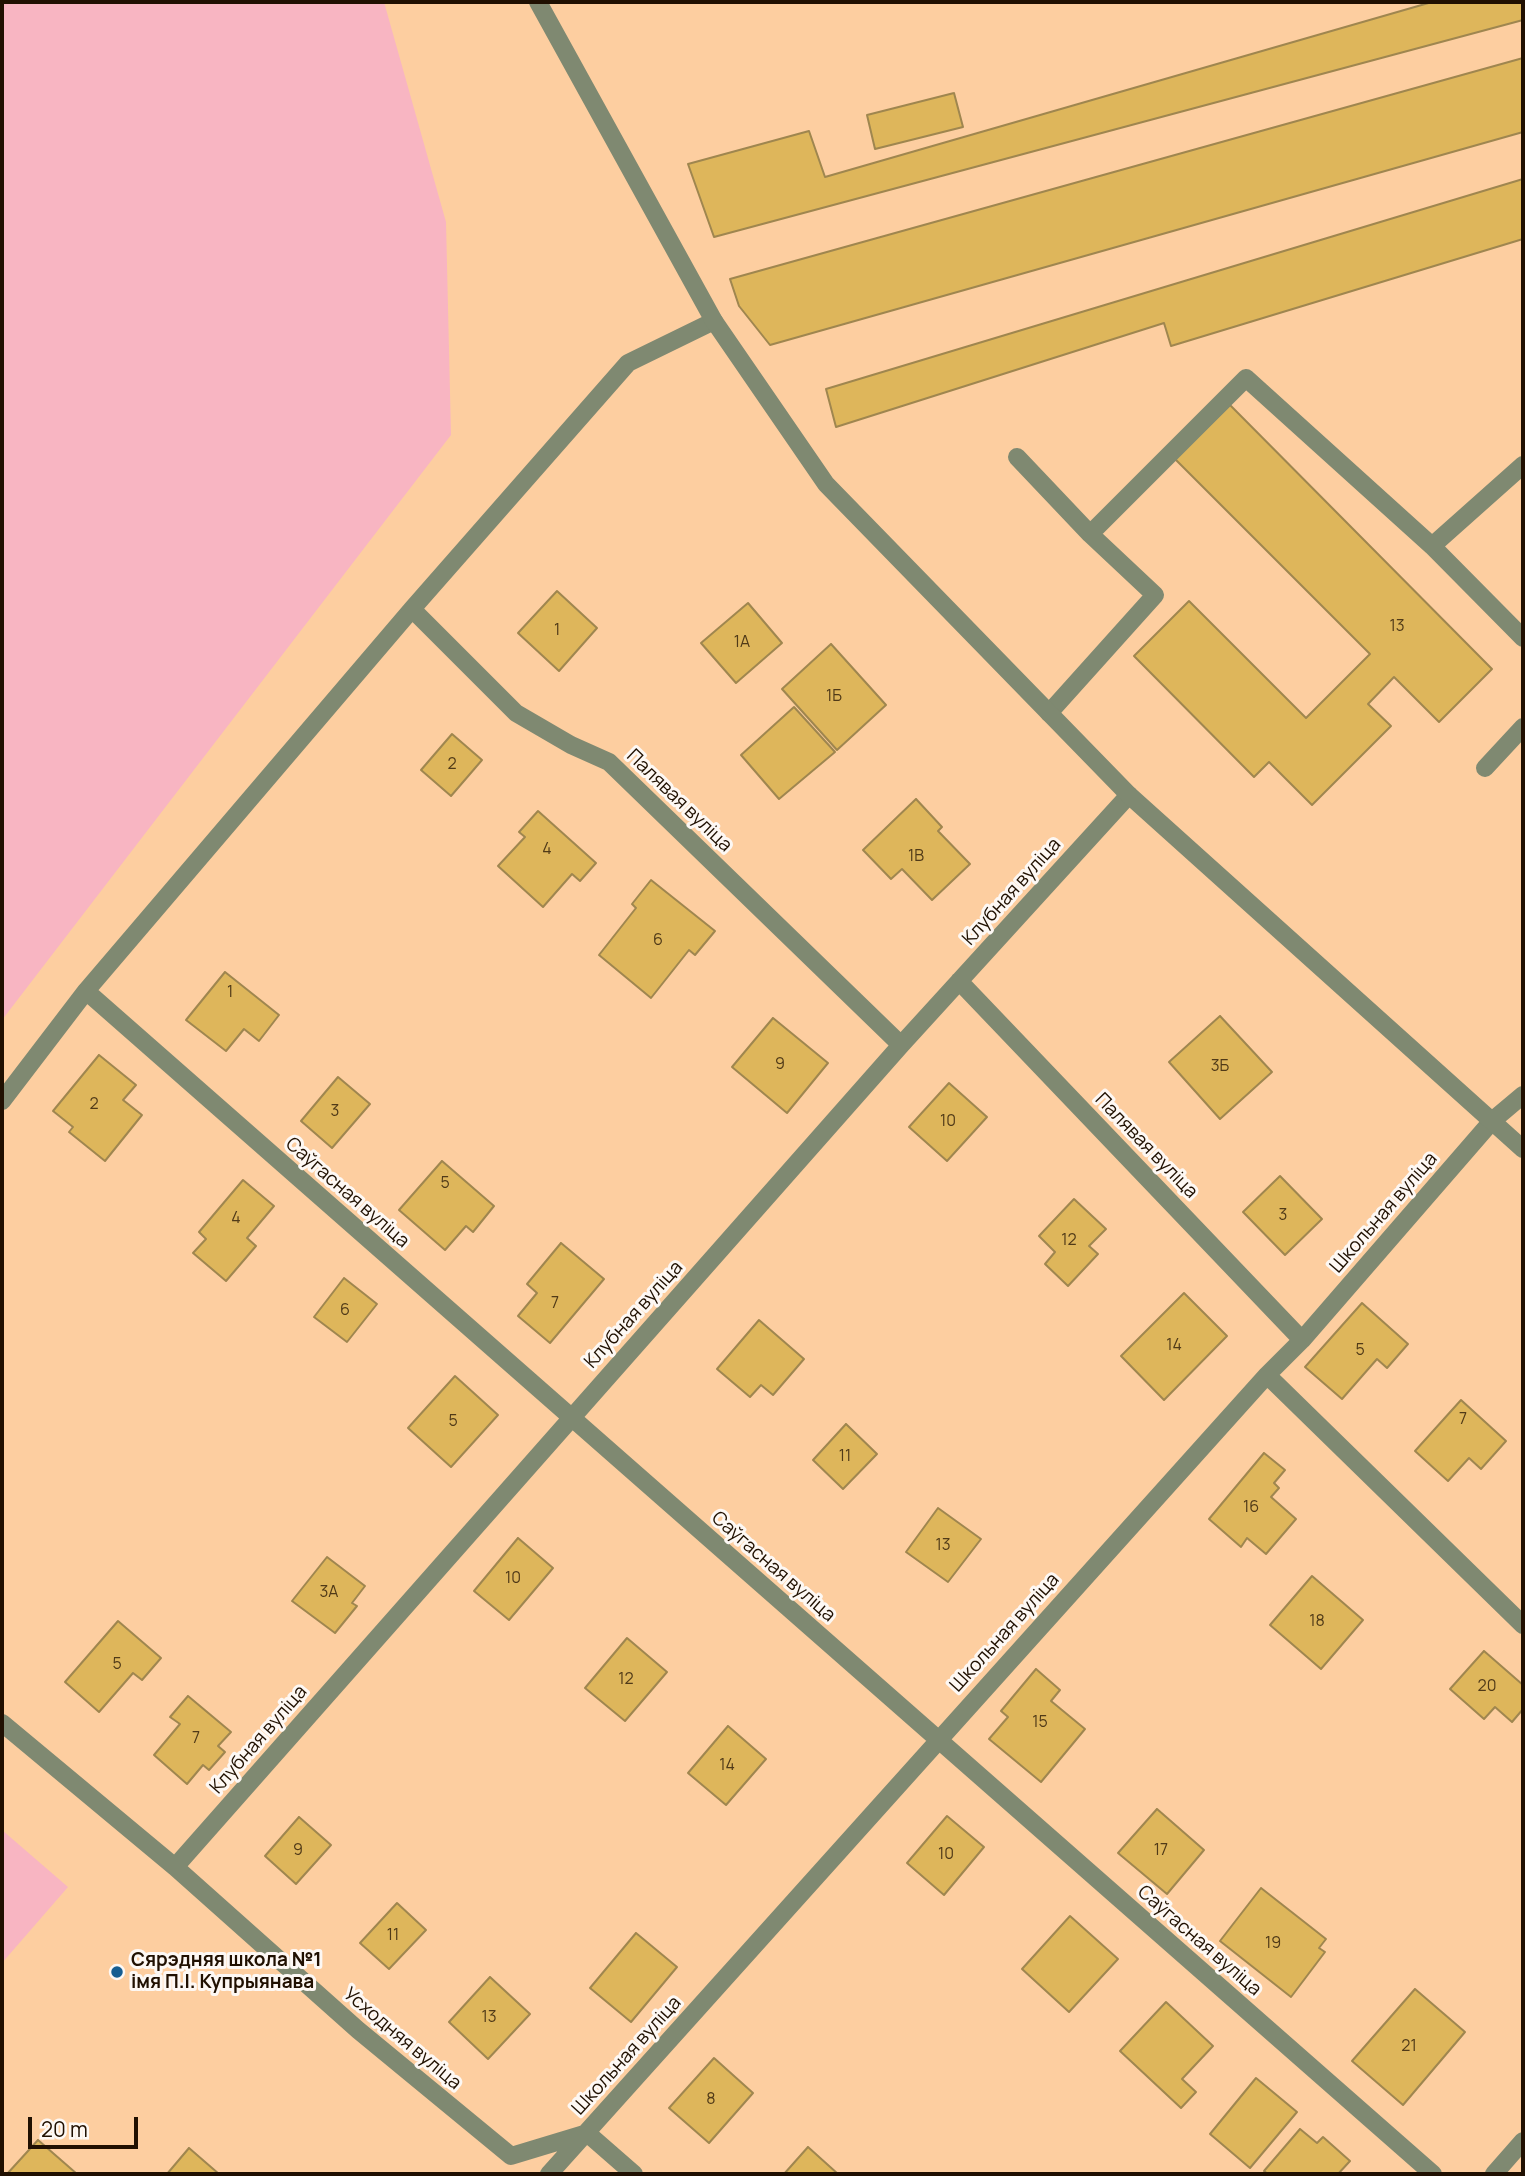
<!DOCTYPE html>
<meta charset="utf-8">
<style>
body{margin:0}
#map{position:relative;width:1525px;height:2176px;overflow:hidden;background:#fdcea0;font-family:Manrope,sans-serif}
canvas{display:block}
.frame{position:absolute;inset:0;border:4px solid #201001;pointer-events:none}
.scale{position:absolute;left:28px;top:2117px;width:110px;height:32px;box-sizing:border-box;border:4px solid #201001;border-top:0;padding-left:9px;font-size:21px;line-height:24px;white-space:nowrap;color:#201001;-webkit-text-stroke:5px #fdf8f4;paint-order:stroke}
</style>
<div id="map">
<canvas width="1525" height="2176"></canvas>
<div class="frame"></div>
<div class="scale">20 m</div>
</div>
<script>
const ctx = document.querySelector('canvas').getContext('2d');
ctx.lineJoin = 'round';
function fill(path, color) { ctx.fillStyle = color; ctx.fill(path, 'evenodd'); }
const poly = rows => new Path2D(rows.map(r => 'M' + r).join(''));
function stroke(path, color, width, dash) { ctx.strokeStyle = color; ctx.lineWidth = width; ctx.lineCap = dash ? 'butt' : 'round'; ctx.setLineDash(dash || []); ctx.stroke(path); }
function write(font, color, halo, rows, align = 'center') {
  ctx.font = font + ' Manrope,sans-serif'; ctx.lineWidth = 6; ctx.setLineDash([]); ctx.textBaseline = 'middle'; ctx.strokeStyle = halo; ctx.fillStyle = color; for (const [text, x, y, turn = 0] of rows) {
    ctx.save(); ctx.translate(x, y); ctx.rotate((+turn || 0) * Math.PI / 180); ctx.textAlign = isNaN(turn) ? turn : align; if (halo) ctx.strokeText(text, 0, 0); ctx.fillText(text, 0, 0); ctx.restore();
  }
}
const green = poly([
 [2,2,384,2,446,222,451,435,2,1020],
 [2,1830,68,1887,2,1963]
]);
const building = poly([
 [1432,2,1523,2,1523,20,714,237,688,164,809,131,825,177,1432,2],
 [1523,58,1523,132,770,345,739,306,730,279,1523,58],
 [954,93,963,127,875,149,867,115,954,93],
 [1523,179,1523,239,1171,346,1164,323,836,427,826,389,1523,179],
 [1230,405,1492,669,1439,722,1394,677,1368,704,1391,726,1312,805,1269,762,1254,777,1134,656,1189,601,1306,718,1370,654,1175,459,1230,405],
 [557,591,597,628,559,671,518,633,557,591],
 [748,603,782,643,736,683,701,643,748,603],
 [831,644,886,705,837,750,782,689,831,644],
 [794,707,835,752,779,799,741,755,794,707],
 [452,734,482,760,451,796,421,770,452,734],
 [916,799,942,827,938,831,970,864,932,900,902,869,891,879,863,850,916,799],
 [538,811,596,863,580,881,572,874,543,907,498,866,525,837,519,832,538,811],
 [651,880,715,931,695,955,689,950,651,998,599,955,636,908,632,904,651,880],
 [225,972,279,1015,259,1041,244,1029,226,1051,186,1020,225,972],
 [1220,1016,1272,1072,1220,1119,1169,1062,1220,1016],
 [773,1018,828,1063,787,1113,732,1067,773,1018],
 [99,1055,136,1085,123,1100,142,1115,105,1161,69,1132,73,1127,53,1111,99,1055],
 [338,1077,370,1104,332,1148,301,1121,338,1077],
 [949,1083,987,1117,947,1161,909,1127,949,1083],
 [442,1161,494,1206,473,1232,466,1226,445,1250,399,1210,442,1161],
 [1280,1176,1322,1219,1285,1255,1243,1212,1280,1176],
 [243,1180,274,1206,247,1238,256,1246,226,1281,193,1253,206,1239,199,1232,243,1180],
 [1074,1199,1106,1229,1089,1246,1098,1254,1068,1286,1045,1264,1055,1252,1039,1236,1074,1199],
 [561,1243,604,1279,550,1343,518,1316,537,1293,527,1284,561,1243],
 [344,1278,377,1304,347,1342,314,1317,344,1278],
 [1184,1293,1227,1336,1164,1400,1121,1356,1184,1293],
 [1362,1303,1408,1344,1387,1368,1377,1359,1342,1399,1305,1367,1362,1303],
 [759,1320,804,1359,773,1395,761,1385,750,1397,717,1369,759,1320],
 [455,1376,498,1415,451,1467,408,1428,455,1376],
 [1461,1400,1506,1441,1481,1469,1469,1458,1448,1481,1415,1451,1461,1400],
 [846,1424,877,1454,843,1489,813,1460,846,1424],
 [1264,1453,1285,1470,1274,1483,1279,1488,1271,1497,1296,1519,1266,1554,1247,1538,1241,1547,1209,1519,1264,1453],
 [938,1508,981,1539,948,1582,906,1552,938,1508],
 [518,1538,553,1568,509,1620,474,1591,518,1538],
 [327,1557,365,1586,352,1603,357,1606,335,1633,292,1601,327,1557],
 [1312,1576,1363,1620,1321,1669,1270,1625,1312,1576],
 [118,1621,161,1658,142,1680,133,1673,99,1712,65,1682,118,1621],
 [627,1638,667,1672,625,1721,585,1688,627,1638],
 [1484,1651,1523,1685,1523,1709,1512,1722,1495,1707,1484,1719,1450,1689,1484,1651],
 [1036,1669,1060,1690,1051,1701,1085,1729,1041,1782,989,1739,1008,1717,1001,1711,1036,1669],
 [188,1696,231,1732,218,1746,225,1752,209,1770,203,1765,187,1784,154,1755,180,1724,170,1717,188,1696],
 [728,1726,766,1759,726,1805,688,1773,728,1726],
 [1157,1809,1204,1850,1167,1894,1118,1853,1157,1809],
 [947,1816,984,1847,944,1895,907,1863,947,1816],
 [299,1817,331,1845,296,1884,265,1856,299,1817],
 [1261,1888,1326,1939,1319,1948,1325,1952,1291,1997,1220,1941,1261,1888],
 [397,1903,426,1930,389,1969,360,1943,397,1903],
 [1070,1916,1118,1959,1069,2012,1022,1969,1070,1916],
 [636,1933,677,1967,631,2022,590,1988,636,1933],
 [490,1977,530,2014,488,2059,449,2022,490,1977],
 [1415,1989,1465,2032,1403,2105,1352,2061,1415,1989],
 [1166,2002,1213,2046,1182,2079,1196,2092,1181,2108,1120,2051,1166,2002],
 [714,2058,753,2093,709,2143,669,2108,714,2058],
 [1256,2078,1297,2112,1250,2168,1210,2134,1256,2078],
 [1300,2129,1317,2143,1323,2137,1350,2161,1338,2174,1268,2174,1264,2171,1300,2129],
 [38,2140,77,2174,7,2174,38,2140],
 [808,2147,838,2174,784,2174,808,2147],
 [189,2148,219,2174,167,2174,189,2148]
]);
const service = poly([
 [1017,457,1090,534,1155,595,1049,713],
 [1090,534,1246,378,1432,546,1523,638],
 [1432,546,1523,465],
 [1485,768,1523,727]
]);
const minor = poly([
 [412,609,516,713,571,745,609,762,901,1045],
 [959,981,1302,1340],
 [86,991,1433,2174],
 [2,1101,86,991,412,609,628,363,714,321],
 [1267,1375,1523,1625],
 [2,1723,175,1867,358,2030,511,2156,587,2133,634,2174],
 [175,1867,901,1045,1129,795],
 [549,2174,1267,1375,1302,1340,1492,1121],
 [1494,2174,1523,2141]
]);
const tertiary = poly([
 [538,2,714,321,826,484,1129,795,1523,1149],
 [1492,1121,1523,1095]
]);
const markers = [
 [117,1972,7,"#165d91"]
];
const numberNames = [
 ["13",1397,627],
 ["1",557,631],
 ["1А",742,643],
 ["1Б",834,697],
 ["2",452,765],
 ["4",547,850],
 ["1В",916,857],
 ["6",658,941],
 ["1",230,993],
 ["9",780,1065],
 ["3Б",1220,1067],
 ["2",94,1105],
 ["3",335,1112],
 ["10",948,1122],
 ["5",445,1184],
 ["3",1283,1216],
 ["4",236,1219],
 ["12",1069,1241],
 ["7",555,1304],
 ["6",345,1311],
 ["14",1174,1346],
 ["5",1360,1351],
 ["7",1463,1420],
 ["5",453,1422],
 ["11",845,1457],
 ["16",1251,1508],
 ["13",943,1546],
 ["10",513,1579],
 ["3А",329,1593],
 ["18",1317,1622],
 ["5",117,1665],
 ["12",626,1680],
 ["20",1487,1687],
 ["15",1040,1723],
 ["7",196,1739],
 ["14",727,1766],
 ["9",298,1851],
 ["17",1161,1851],
 ["10",946,1855],
 ["11",393,1936],
 ["19",1273,1944],
 ["13",489,2018],
 ["21",1409,2047],
 ["8",711,2100]
];
const streetNames = [
 ["Палявая вуліца",679,801,44],
 ["Клубная вуліца",1012,892,-48],
 ["Палявая вуліца",1146,1146,46],
 ["Саўгасная вуліца",347,1193,41],
 ["Школьная вуліца",1384,1213,-49],
 ["Клубная вуліца",634,1315,-48],
 ["Саўгасная вуліца",773,1567,41],
 ["Школьная вуліца",1005,1633,-48],
 ["Клубная вуліца",259,1740,-49],
 ["Саўгасная вуліца",1199,1941,41],
 ["Усходняя вуліца",402,2039,40],
 ["Школьная вуліца",627,2056,-48]
];
const poiNames = [
 ["Сярэдняя школа №1",131,1961],
 ["імя П.І. Купрыянава",131,1983]
];
fill(green, '#f8b5c2');
fill(building, '#deb65b');
stroke(building, '#9f864f', 2);
stroke(service, '#7f8971', 18);
stroke(minor, '#7f8971', 18);
stroke(tertiary, '#7f8971', 18);
for (const [x, y, r, color] of markers) { const dot = new Path2D(); dot.arc(x, y, r, 0, 2 * Math.PI); ctx.fillStyle = color; ctx.fill(dot); stroke(dot, '#fdf8f4', 2.5); }
write('16px', '#503a18', null, numberNames);
write('19px', '#201001', '#fdf8f4', streetNames);
write('bold 19px', '#201001', '#fdf8f4', poiNames, 'left');
</script>
